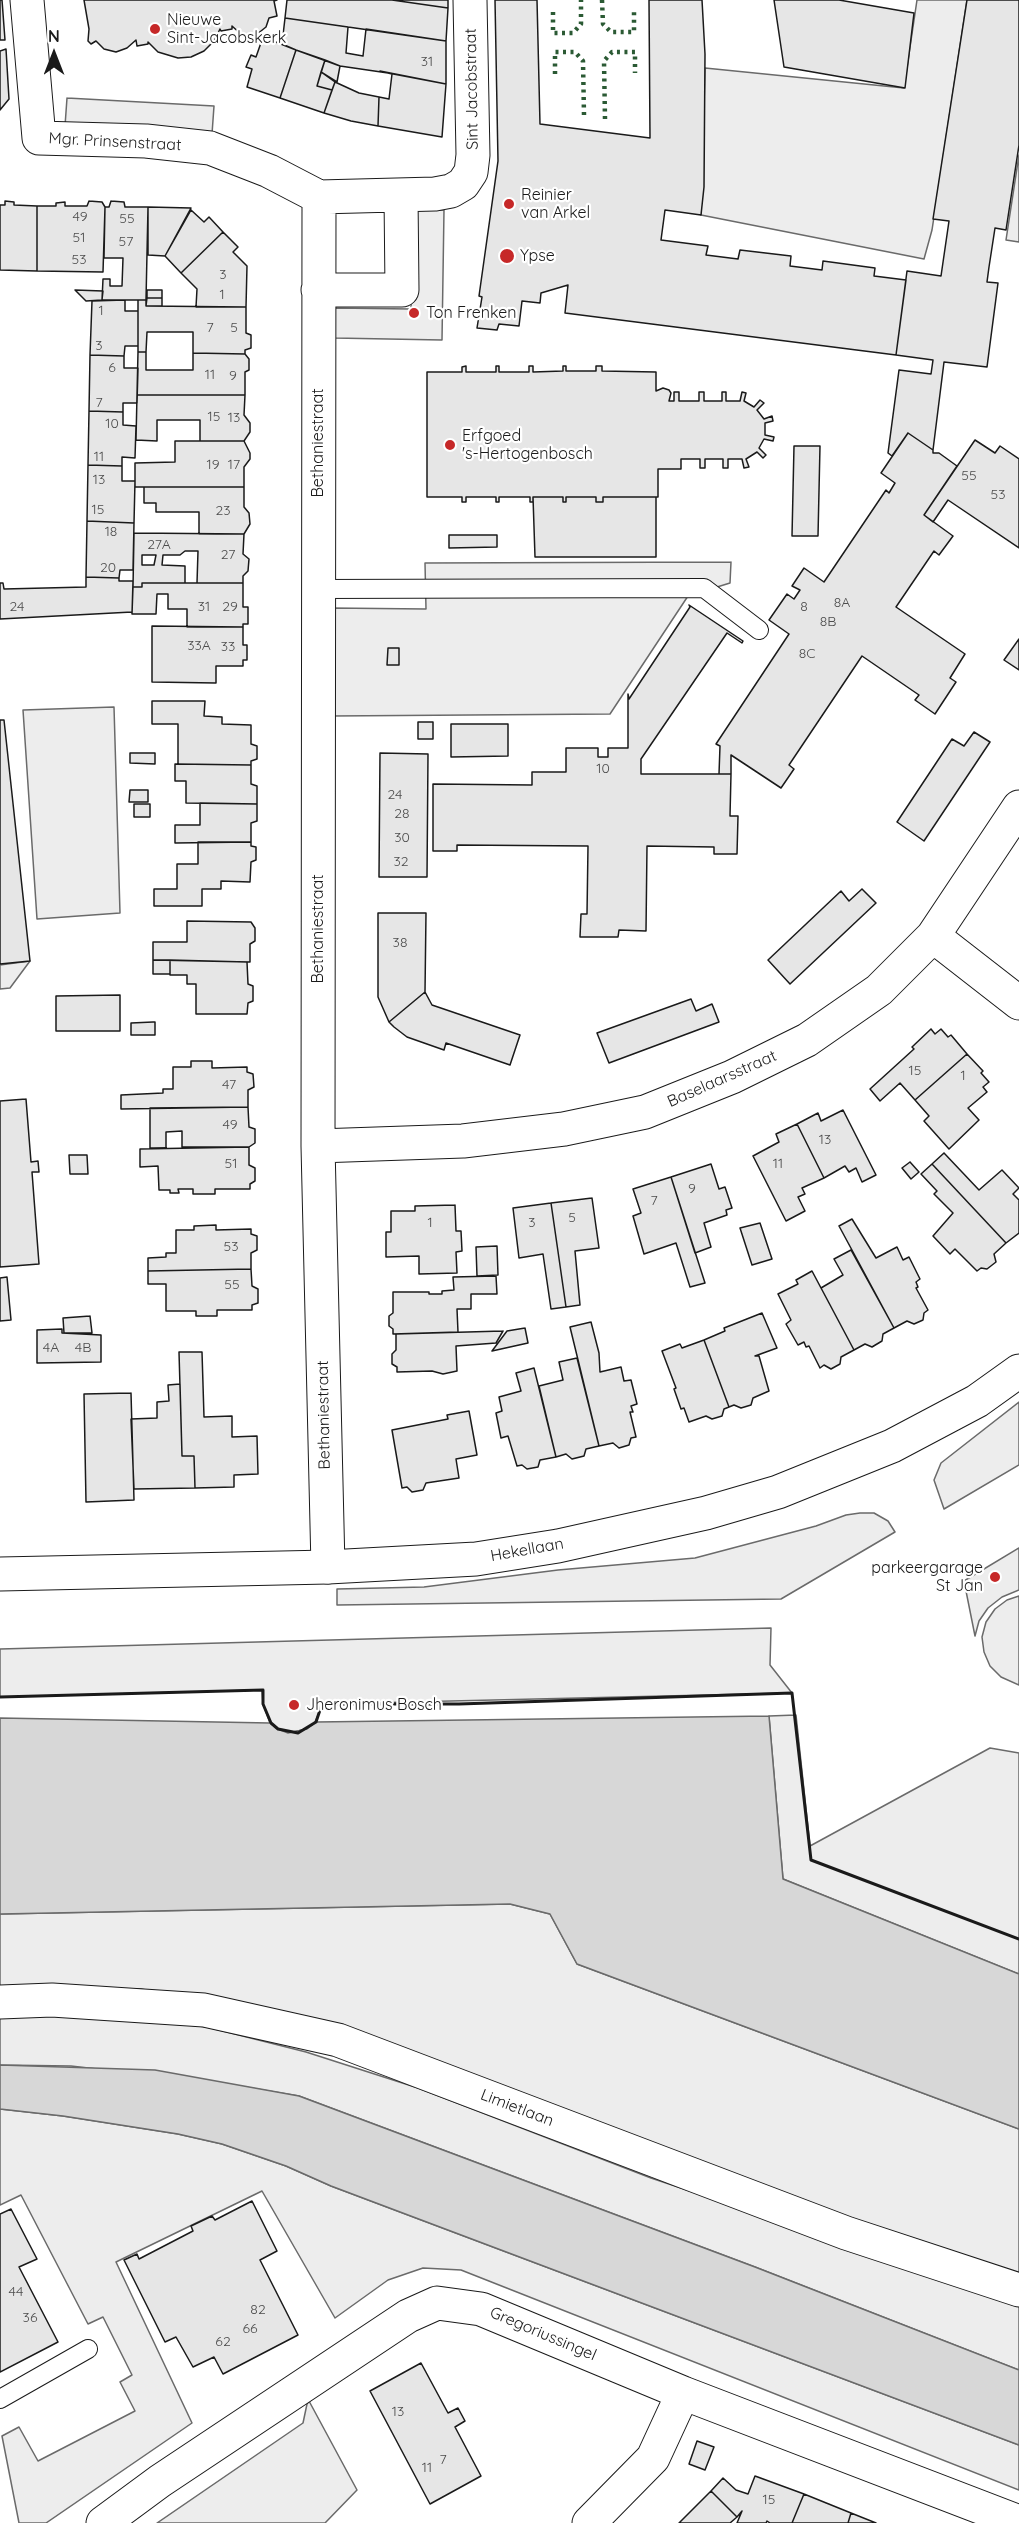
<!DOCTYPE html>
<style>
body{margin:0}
#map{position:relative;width:1019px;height:2523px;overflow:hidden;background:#fff;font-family:Quicksand,sans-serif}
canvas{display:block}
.north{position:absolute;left:24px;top:24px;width:60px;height:60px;-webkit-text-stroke:4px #fff;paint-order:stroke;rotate:0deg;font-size:16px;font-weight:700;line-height:24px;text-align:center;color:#1a1a1a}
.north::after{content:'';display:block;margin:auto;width:21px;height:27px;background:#1a1a1a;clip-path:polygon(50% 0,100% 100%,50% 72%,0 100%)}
</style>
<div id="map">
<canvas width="1019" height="2523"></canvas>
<div class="north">N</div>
</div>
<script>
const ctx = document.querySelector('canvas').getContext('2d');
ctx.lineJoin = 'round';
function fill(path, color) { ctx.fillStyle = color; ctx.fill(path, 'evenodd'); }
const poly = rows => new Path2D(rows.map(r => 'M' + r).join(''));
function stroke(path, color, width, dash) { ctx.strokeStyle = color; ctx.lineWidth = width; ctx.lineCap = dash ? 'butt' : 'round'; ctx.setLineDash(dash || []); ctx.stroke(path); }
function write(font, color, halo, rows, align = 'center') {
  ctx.font = font + ' Quicksand,sans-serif'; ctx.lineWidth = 4.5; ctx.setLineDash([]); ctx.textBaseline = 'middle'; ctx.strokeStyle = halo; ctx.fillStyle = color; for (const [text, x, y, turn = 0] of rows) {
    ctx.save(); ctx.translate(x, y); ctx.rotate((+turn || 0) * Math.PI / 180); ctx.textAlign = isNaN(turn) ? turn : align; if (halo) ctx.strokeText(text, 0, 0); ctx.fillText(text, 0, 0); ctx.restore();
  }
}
const built = poly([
 [917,0,967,0,932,230,924,259,701,215,705,68,904,88,917,0],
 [67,98,214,106,212,134,65,126,67,98],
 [1019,155,1019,242,1006,240,1019,155],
 [413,210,444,210,442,340,334,338,335,308,411,309,413,210],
 [731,562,730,583,688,596,610,714,331,716,331,608,426,609,425,563,731,562],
 [114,707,120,913,37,919,23,710,114,707],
 [30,961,10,988,0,989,0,965,30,961],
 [1019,1402,1019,1465,944,1509,934,1480,941,1463,1019,1402],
 [860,1513,874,1513,888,1521,895,1532,781,1599,337,1605,337,1589,424,1587,558,1570,695,1558,816,1526,846,1515,860,1513],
 [1019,1548,1019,1590,1002,1597,988,1608,979,1621,975,1636,964,1581,1019,1548],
 [1019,1596,1019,1685,1001,1677,990,1666,984,1652,982,1637,986,1622,995,1609,1007,1600,1019,1596],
 [771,1628,770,1665,792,1693,323,1704,315,1722,307,1729,288,1733,278,1729,270,1723,263,1704,262,1690,0,1697,0,1649,771,1628],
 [796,1715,810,1846,990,1748,1019,1753,1019,1974,783,1879,769,1716,796,1715],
 [510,1904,550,1914,577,1964,1019,2129,1019,2281,221,2005,141,1989,0,1987,0,1914,510,1904],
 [68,2016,137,2019,207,2027,306,2052,418,2088,651,2178,1019,2301,1019,2370,755,2267,299,2096,227,2084,71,2066,0,2065,0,2017,68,2016],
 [0,2109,63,2116,178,2134,222,2144,286,2166,331,2186,1019,2445,1019,2490,461,2270,423,2268,388,2280,335,2318,262,2191,116,2262,192,2423,46,2523,19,2523,2,2436,19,2427,38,2461,135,2411,120,2382,132,2375,103,2317,88,2324,21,2195,0,2205,0,2109],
 [309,2401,357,2490,325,2523,157,2523,303,2423,307,2404,309,2401]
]);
const water = poly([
 [769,1716,783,1879,1019,1974,1019,2129,577,1964,550,1914,510,1904,0,1914,0,1718,270,1723,278,1729,288,1733,307,1729,316,1722,769,1716],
 [0,2065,155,2070,299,2096,755,2267,1019,2370,1019,2445,331,2186,286,2166,222,2144,178,2134,63,2116,0,2109,0,2065]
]);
const building = poly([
 [0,0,2,0,5,40,0,40,0,0],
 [84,0,277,0,274,1,277,16,269,18,266,27,256,35,243,36,232,26,232,29,221,31,220,29,214,41,204,51,191,57,178,58,158,52,148,42,148,44,137,46,136,40,127,48,116,52,104,49,96,41,91,44,88,41,89,29,84,0],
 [287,0,392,0,448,8,446,41,285,18,287,0],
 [392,0,448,0,448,8,392,0],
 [495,0,537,0,540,124,650,138,649,0,702,0,705,54,704,187,701,215,665,210,661,240,708,246,706,255,738,259,740,250,791,256,790,266,822,270,823,261,875,268,874,276,906,280,896,355,565,313,568,285,541,293,540,303,522,301,519,326,499,324,497,330,477,328,482,297,479,296,498,161,495,0],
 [774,0,839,0,914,13,905,88,784,67,774,0],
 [967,0,1019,0,1019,145,1006,230,995,228,989,267,987,282,998,283,987,367,944,362,933,450,908,433,892,456,888,453,899,370,931,374,933,360,896,355,907,271,941,276,949,221,933,219,967,0],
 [285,18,348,27,346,53,363,56,366,29,446,41,446,84,388,73,340,66,296,50,282,44,285,18],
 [263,37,296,50,280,98,247,87,252,69,246,67,251,55,256,57,263,37],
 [6,49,9,99,0,110,0,51,6,49],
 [296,50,325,60,317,86,332,90,324,113,280,98,296,50],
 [325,60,340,66,337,82,321,72,325,60],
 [380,71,446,84,442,137,378,126,379,97,389,99,392,74,380,71],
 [321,72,335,82,332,90,317,86,321,72],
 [335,82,359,93,379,97,378,126,351,121,324,113,335,82],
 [5,201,14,202,14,205,37,206,37,271,0,270,0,205,5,205,5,201],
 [89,201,102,202,105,207,103,272,37,271,37,206,56,206,56,203,65,202,65,206,87,206,89,201],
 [111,201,124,202,125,207,148,207,146,300,102,300,103,279,110,279,110,286,122,286,123,258,104,258,105,207,109,207,111,201],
 [148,207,191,208,165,256,148,255,148,207],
 [191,210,204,222,209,217,223,232,181,273,165,256,191,210],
 [223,232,238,247,233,252,247,266,246,307,196,307,197,289,181,273,223,232],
 [75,290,103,291,102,300,86,301,75,290],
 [147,290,162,290,162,298,147,298,147,290],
 [147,298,162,298,162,306,146,306,147,298],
 [125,300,125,311,138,311,138,346,125,346,124,356,90,355,92,301,125,300],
 [138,300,146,300,146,306,246,307,246,333,251,335,251,348,245,350,245,354,193,353,193,332,147,332,146,352,138,352,138,300],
 [138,352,146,352,146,370,193,370,193,353,245,354,249,359,249,370,245,372,245,395,137,395,138,352],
 [90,355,124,356,124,368,138,368,137,403,123,403,123,412,89,411,90,355],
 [466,366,466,372,496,372,496,366,499,366,499,372,529,372,529,366,533,366,533,372,563,371,563,366,566,366,566,371,596,371,596,366,602,366,602,371,656,372,656,391,663,388,669,390,671,393,669,401,674,401,674,392,679,392,679,401,699,401,699,392,704,392,704,401,722,401,722,392,726,392,726,401,740,401,742,392,746,393,744,401,754,407,760,400,764,403,757,410,764,419,772,416,773,421,765,423,765,435,774,437,773,441,764,439,759,448,766,455,763,458,757,452,746,459,749,467,744,468,742,459,728,459,728,468,723,468,723,459,705,459,705,468,700,468,700,459,681,459,681,469,658,469,658,497,603,497,603,502,596,502,596,497,566,497,566,502,563,502,563,497,533,497,533,502,530,502,530,497,499,497,499,502,496,502,496,497,466,497,466,502,462,502,462,497,427,497,427,372,462,372,462,367,466,366],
 [137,395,245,395,244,415,250,423,250,432,244,441,200,441,200,420,157,420,157,441,136,440,137,395],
 [89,411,123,412,123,425,136,426,135,458,122,457,122,466,88,465,89,411],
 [908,433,933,450,933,453,939,453,957,466,924,515,953,536,939,555,934,551,896,607,965,654,950,678,956,682,935,714,915,700,919,695,862,656,789,765,794,769,781,788,731,755,731,774,719,774,720,746,716,744,789,634,769,620,787,594,794,599,800,590,792,586,804,568,824,582,886,490,889,493,895,483,881,473,908,433],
 [975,440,995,453,1000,446,1019,459,1019,548,948,500,933,522,924,515,975,440],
 [175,441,244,441,250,453,250,459,244,467,244,487,135,487,135,463,175,462,175,441],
 [794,446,820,446,818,536,792,536,794,446],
 [88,465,122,466,122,481,135,481,134,523,87,521,88,465],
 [144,487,244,487,244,507,249,513,250,524,244,534,199,534,199,512,156,512,156,503,144,503,144,487],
 [533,497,563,497,563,502,566,502,566,497,596,497,596,502,603,502,603,497,656,497,656,557,535,557,533,497],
 [87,521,134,523,133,570,120,570,119,578,86,577,87,521],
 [134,533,244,534,243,554,249,559,248,571,243,576,243,583,197,583,198,551,185,551,180,555,163,555,162,565,185,566,185,583,142,583,142,587,133,587,134,533],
 [142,555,156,555,154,565,142,565,142,555],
 [449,535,497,535,497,547,449,548,449,535],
 [86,577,119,578,119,581,133,581,132,614,132,612,0,619,0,583,3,583,4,589,86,587,86,577],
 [142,583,243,583,243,607,248,607,248,624,243,624,243,627,187,627,187,609,168,609,168,594,157,594,156,614,132,614,133,587,142,587,142,583],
 [689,605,743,641,742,643,727,633,641,759,641,774,731,774,730,816,738,816,737,854,714,854,714,847,647,846,646,931,619,930,618,937,580,937,581,914,587,914,588,846,457,845,457,851,433,851,433,784,532,785,532,772,566,772,566,748,598,748,598,757,608,757,608,748,628,748,628,694,629,699,690,607,689,605],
 [152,626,243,627,243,645,247,645,247,660,243,660,243,666,216,666,216,683,152,682,152,626],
 [1019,639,1019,670,1004,660,1019,639],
 [388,648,399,648,399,665,387,665,388,648],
 [152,701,205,701,204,716,222,717,222,724,251,725,251,744,257,746,257,759,251,761,251,765,178,764,178,724,152,724,152,701],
 [0,720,4,720,30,961,0,964,0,720],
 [418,722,433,722,433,739,418,739,418,722],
 [451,724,508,724,508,756,451,757,451,724],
 [974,732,990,742,924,841,897,822,952,739,964,746,974,732],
 [130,753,155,753,155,764,130,763,130,753],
 [380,753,428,754,427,877,379,877,380,753],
 [175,764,251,765,251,784,257,786,257,804,186,803,186,781,175,781,175,764],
 [130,790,148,790,148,802,129,802,130,790],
 [200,803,257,804,257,821,251,823,251,842,175,843,175,825,200,825,200,803],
 [134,804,150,804,150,817,134,817,134,804],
 [198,842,251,842,251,846,256,847,256,860,251,862,250,882,221,881,221,889,202,889,202,906,154,906,154,889,177,889,177,864,198,864,198,842],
 [862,889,876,903,790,984,768,960,841,891,849,901,862,889],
 [378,913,426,913,425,992,389,1022,378,997,378,913],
 [187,921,251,922,255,928,255,941,250,944,250,962,153,960,153,942,187,942,187,921],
 [153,960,170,960,170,974,153,974,153,960],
 [170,960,247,962,248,984,253,986,253,1001,248,1003,247,1014,196,1014,196,984,187,984,187,975,170,975,170,960],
 [425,992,432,1005,520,1035,510,1065,446,1043,444,1050,407,1037,394,1027,389,1022,425,992],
 [120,995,120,1031,56,1031,56,996,120,995],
 [691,999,696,1011,712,1004,719,1022,609,1063,597,1033,691,999],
 [153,1022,155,1022,155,1035,131,1035,131,1023,153,1022],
 [931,1029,935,1034,941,1029,948,1037,951,1035,967,1054,915,1100,900,1083,880,1101,870,1089,914,1049,912,1047,931,1029],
 [967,1054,983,1071,981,1073,989,1082,983,1087,987,1092,968,1108,979,1120,949,1149,924,1121,929,1116,915,1100,967,1054],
 [191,1061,212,1061,212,1068,247,1067,247,1072,253,1074,254,1087,248,1090,248,1107,121,1109,121,1095,163,1093,163,1089,173,1089,173,1067,191,1067,191,1061],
 [26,1099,31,1162,38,1161,39,1172,32,1172,39,1264,0,1267,0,1101,26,1099],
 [248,1107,249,1127,255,1129,255,1143,249,1147,182,1147,182,1131,166,1132,166,1148,150,1148,150,1108,248,1107],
 [843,1110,876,1175,862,1182,856,1168,849,1172,845,1166,824,1178,797,1124,818,1113,821,1121,843,1110],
 [797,1124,824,1178,802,1188,805,1194,798,1197,805,1211,786,1221,753,1156,779,1142,776,1134,797,1124],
 [249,1147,249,1165,255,1168,255,1181,250,1184,250,1189,215,1189,215,1194,193,1194,193,1189,178,1189,179,1193,170,1193,170,1190,159,1190,158,1166,140,1167,140,1149,249,1147],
 [944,1153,979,1190,1002,1170,1019,1188,1013,1194,1019,1200,1019,1233,1006,1243,932,1164,944,1153],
 [69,1155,87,1155,88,1174,70,1174,69,1155],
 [910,1162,919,1172,911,1179,902,1168,910,1162],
 [711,1164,719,1189,725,1187,732,1208,726,1210,727,1215,704,1223,711,1247,695,1253,671,1177,711,1164],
 [932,1164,1006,1243,994,1254,996,1262,987,1269,981,1268,977,1271,955,1249,950,1254,933,1236,953,1213,934,1194,937,1191,921,1174,932,1164],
 [671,1177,705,1283,690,1287,676,1243,644,1254,633,1216,641,1213,633,1189,671,1177],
 [592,1198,599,1248,575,1251,580,1305,566,1307,551,1203,592,1198],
 [551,1203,566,1307,551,1309,543,1254,519,1258,513,1208,551,1203],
 [455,1205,456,1231,461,1231,462,1251,456,1252,457,1273,419,1274,419,1256,386,1257,386,1232,391,1232,391,1211,415,1211,415,1206,455,1205],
 [852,1219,876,1258,897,1247,903,1260,909,1257,920,1279,916,1282,918,1287,916,1288,928,1310,924,1313,923,1320,914,1324,907,1321,894,1328,839,1226,852,1219],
 [760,1223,772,1259,752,1265,740,1228,760,1223],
 [216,1225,216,1230,251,1229,251,1234,257,1236,257,1250,251,1253,251,1269,148,1271,148,1258,166,1257,166,1253,176,1253,176,1230,194,1230,194,1226,216,1225],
 [497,1246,498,1275,477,1276,476,1247,497,1246],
 [851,1250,894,1328,883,1334,882,1341,872,1347,865,1344,854,1350,812,1271,821,1288,843,1275,834,1259,851,1250],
 [251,1269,252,1286,258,1289,258,1303,252,1305,252,1310,217,1310,217,1316,196,1316,196,1311,166,1311,166,1284,148,1284,148,1271,251,1269],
 [812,1271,854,1350,841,1357,840,1364,831,1369,824,1365,820,1368,809,1346,806,1347,804,1342,798,1345,786,1324,791,1320,778,1294,798,1284,796,1280,812,1271],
 [496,1276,497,1294,471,1294,471,1309,457,1309,458,1332,393,1334,393,1329,389,1326,389,1316,393,1313,393,1292,429,1292,429,1294,442,1294,442,1291,454,1290,453,1277,496,1276],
 [7,1277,11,1320,0,1321,0,1278,7,1277],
 [762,1313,777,1348,755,1356,759,1356,769,1391,753,1398,751,1405,741,1408,734,1405,729,1407,704,1340,725,1331,724,1328,762,1313],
 [90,1316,92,1333,64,1333,63,1318,90,1316],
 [591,1322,599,1353,600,1372,621,1367,624,1381,631,1380,637,1404,631,1406,633,1412,630,1412,636,1437,631,1438,629,1445,619,1448,613,1443,599,1446,570,1327,591,1322],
 [525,1328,528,1343,492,1351,507,1331,525,1328],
 [62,1329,62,1333,101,1335,101,1362,37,1363,37,1330,62,1329],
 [503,1331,496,1343,456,1346,457,1371,443,1374,432,1371,397,1372,397,1367,392,1364,392,1354,396,1350,396,1334,503,1331],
 [704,1340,729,1407,724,1409,722,1416,712,1419,706,1416,689,1422,684,1408,681,1409,674,1389,676,1388,662,1351,680,1344,682,1348,704,1340],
 [179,1352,202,1352,204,1417,232,1416,232,1437,257,1436,258,1474,234,1475,234,1487,195,1488,194,1456,182,1456,179,1352],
 [577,1358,599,1446,586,1449,584,1456,572,1459,566,1454,556,1457,539,1386,563,1380,559,1362,577,1358],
 [534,1368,556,1457,540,1460,538,1467,527,1469,522,1465,517,1466,508,1436,501,1438,496,1413,502,1411,499,1397,521,1391,516,1373,534,1368],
 [180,1384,182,1456,194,1456,195,1488,134,1489,131,1419,157,1418,157,1402,169,1401,168,1385,180,1384],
 [131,1393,134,1500,86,1502,84,1394,131,1393],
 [469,1411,477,1455,456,1459,459,1478,426,1483,423,1490,412,1492,407,1487,402,1488,392,1430,448,1419,447,1415,469,1411],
 [252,2201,277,2251,260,2260,298,2335,223,2374,214,2357,193,2367,176,2337,165,2342,124,2260,137,2254,139,2259,193,2231,191,2226,212,2216,215,2220,252,2201],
 [11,2209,37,2259,19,2267,58,2342,0,2372,0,2214,11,2209],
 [421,2363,448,2413,458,2408,465,2421,455,2427,481,2476,430,2504,370,2391,421,2363],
 [697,2441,714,2447,705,2470,689,2464,697,2441],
 [755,2476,804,2494,792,2523,770,2523,767,2521,766,2523,737,2523,742,2511,737,2517,711,2491,723,2478,736,2490,748,2494,755,2476],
 [711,2491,737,2517,730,2523,679,2523,711,2491],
 [804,2494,851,2513,848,2523,792,2523,804,2494],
 [851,2513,876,2523,848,2523,851,2513]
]);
const lane = poly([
 [318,589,704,588,759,630],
 [0,2399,88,2349]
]);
const street = poly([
 [27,0,39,138,146,141,210,148,269,171,319,197,435,194,451,191,463,184,471,172,473,155,470,0],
 [319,197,318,1146,328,1567],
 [318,290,402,290,401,196],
 [933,936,1019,1003],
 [318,1146,463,1141,564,1129,645,1112,732,1077,807,1040,879,990,933,936,1019,807],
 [0,2002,52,2000,204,2010,338,2040,846,2233,1019,2290],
 [103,2523,160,2481,408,2316,437,2303,481,2309,683,2393,1019,2522],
 [589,2523,653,2458,683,2393]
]);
const secondary = poly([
 [0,1574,328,1567,476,1559,558,1546,706,1513,778,1492,892,1446,977,1401,1019,1371]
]);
const hedge = poly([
 [602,0,603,24,611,32,634,32,634,11],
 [553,12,553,33,573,33,581,24,581,0],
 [555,74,555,52,575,52,583,61,584,115],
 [605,119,604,61,612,52,635,52,635,73]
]);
const wall = poly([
 [0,1697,263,1690,263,1704,271,1723,278,1729,298,1733,316,1722,322,1704,459,1704,792,1693,811,1860,1019,1939]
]);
const markers = [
 [155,29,6,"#c62828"],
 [509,204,6,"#c62828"],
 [507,256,8,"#c62828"],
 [414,313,6,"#c62828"],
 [450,445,6,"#c62828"],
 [995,1577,6,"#c62828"],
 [294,1705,6,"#c62828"]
];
const numberNames = [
 ["31",427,62],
 ["49",80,217],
 ["55",127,219],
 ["51",79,238],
 ["57",126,242],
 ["53",79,260],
 ["3",223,275],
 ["1",222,295],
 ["1",101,311],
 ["7",210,328],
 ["5",234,328],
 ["3",99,346],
 ["6",112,368],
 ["11",210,375],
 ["9",233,376],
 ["7",99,403],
 ["15",214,417],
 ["13",234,418],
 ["10",112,424],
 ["11",99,457],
 ["19",213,465],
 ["17",234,465],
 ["55",969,476],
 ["13",99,480],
 ["53",998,495],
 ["15",98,510],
 ["23",223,511],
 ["18",111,532],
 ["27A",159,545],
 ["27",228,555],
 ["20",108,568],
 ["8A",842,603],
 ["24",17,607],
 ["31",204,607],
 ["29",230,607],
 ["8",804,607],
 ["8B",828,622],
 ["33A",199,646],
 ["33",228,647],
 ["8C",807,654],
 ["10",603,769],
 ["24",395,795],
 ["28",402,814],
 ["30",402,838],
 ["32",401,862],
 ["38",400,943],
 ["15",915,1071],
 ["1",963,1076],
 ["47",229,1085],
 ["49",230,1125],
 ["13",825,1140],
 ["51",231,1164],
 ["11",778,1164],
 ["9",692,1189],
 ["7",654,1201],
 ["5",572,1218],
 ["1",430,1223],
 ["3",532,1223],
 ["53",231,1247],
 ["55",232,1285],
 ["4A",51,1348],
 ["4B",83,1348],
 ["44",16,2292],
 ["82",258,2310],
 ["36",30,2318],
 ["66",250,2329],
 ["62",223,2342],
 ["13",398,2412],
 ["7",443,2460],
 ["11",427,2468],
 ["15",769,2500]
];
const poiNames = [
 ["Nieuwe",167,20],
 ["Sint-Jacobskerk",167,38],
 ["Reinier",521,195],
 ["van Arkel",521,213],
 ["Ypse",520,256],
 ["Ton Frenken",426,313],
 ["Erfgoed",462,436],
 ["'s-Hertogenbosch",462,454],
 ["parkeergarage",983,1568,"right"],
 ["St Jan",983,1586,"right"],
 ["Jheronimus Bosch",306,1705]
];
const streetNames = [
 ["Sint Jacobstraat",472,89,-91],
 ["Mgr. Prinsenstraat",115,142,3],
 ["Bethaniestraat",318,443,-90],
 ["Bethaniestraat",318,929,-90],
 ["Baselaarsstraat",722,1079,-24],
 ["Bethaniestraat",324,1415,-91],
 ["Hekellaan",527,1550,-10],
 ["Limietlaan",517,2108,21],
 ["Gregoriussingel",543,2334,23]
];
fill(built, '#ededed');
stroke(built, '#6a6a6a', 1.5);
fill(water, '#d7d7d7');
stroke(water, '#6a6a6a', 1.5);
fill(building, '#e6e6e6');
stroke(building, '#1a1a1a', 1.5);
stroke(lane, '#1a1a1a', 20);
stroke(street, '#1a1a1a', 35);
stroke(secondary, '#1a1a1a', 35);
stroke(lane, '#fff', 18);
stroke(street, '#fff', 33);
stroke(secondary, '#fff', 33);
stroke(hedge, '#2b5a34', 4.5, [3, 4.5]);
stroke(wall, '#1a1a1a', 3);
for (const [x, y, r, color] of markers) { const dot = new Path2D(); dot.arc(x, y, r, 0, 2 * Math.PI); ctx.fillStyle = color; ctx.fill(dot); stroke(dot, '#fff', 2); }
write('14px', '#4d4d4d', null, numberNames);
write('16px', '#1a1a1a', '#fff', poiNames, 'left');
write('16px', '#1a1a1a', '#fff', streetNames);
</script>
